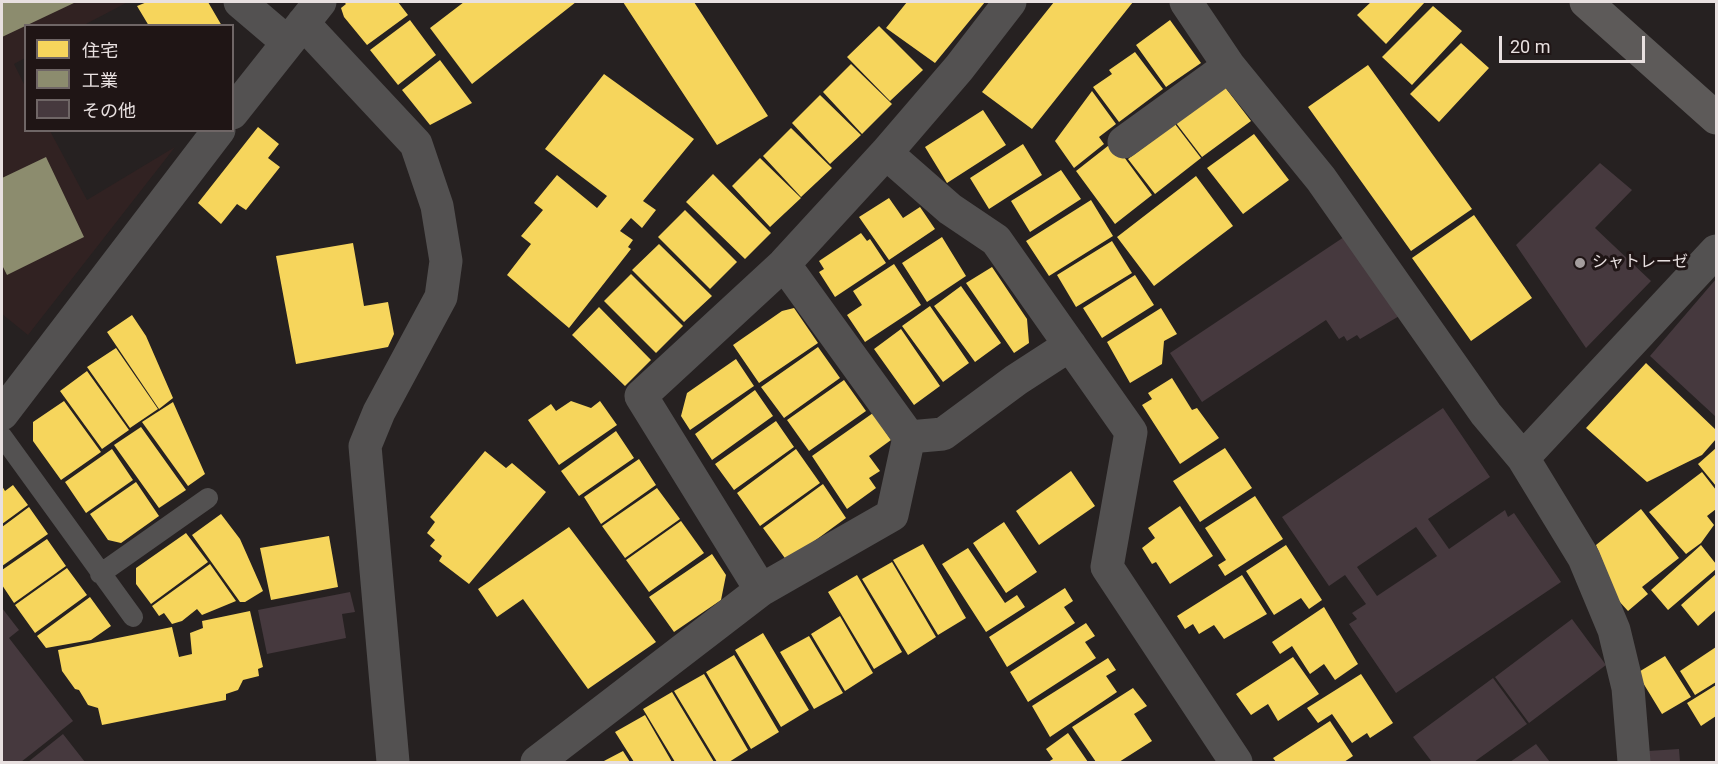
<!DOCTYPE html>
<meta charset="utf-8">
<style>
body{margin:0}
#map{position:relative;width:1718px;height:764px;overflow:hidden;background:#262121;font-family:Roboto,"Noto Sans JP",sans-serif}
canvas{display:block}
.frame{position:absolute;inset:0;border:3px solid #e8e0e0;pointer-events:none}
.legend{position:absolute;left:24px;top:24px;width:210px;height:108px;box-sizing:border-box;background:#1f1515;border:2px solid #6f6666;margin:0;padding:8px 10px;list-style:none;font-size:18px;color:#e8e0e0}
.legend li{display:flex;align-items:center;gap:12px;height:30px}
.legend b{width:30px;border:2px solid #6f6666}
.scale{position:absolute;left:1499px;top:36px;width:146px;height:27px;box-sizing:border-box;border:3px solid #e8e0e0;border-top:0;padding-left:8px;font-size:18px;line-height:21px;white-space:nowrap;color:#e8e0e0;-webkit-text-stroke:4px #1f1515;paint-order:stroke}
</style>
<div id="map">
<canvas width="1718" height="764"></canvas>
<div class="frame"></div>
<ul class="legend">
<li><b style="height:16px;background:#f6d55c"></b>住宅</li>
<li><b style="height:16px;background:#8c8c6e"></b>工業</li>
<li><b style="height:16px;background:#46393e"></b>その他</li>
</ul>
<div class="scale">20 m</div>
</div>
<script>
const ctx = document.querySelector('canvas').getContext('2d');
ctx.lineJoin = 'round';
function fill(path, color) { ctx.fillStyle = color; ctx.fill(path, 'evenodd'); }
const poly = rows => new Path2D(rows.map(r => 'M' + r).join(''));
function stroke(path, color, width, dash) { ctx.strokeStyle = color; ctx.lineWidth = width; ctx.lineCap = dash ? 'butt' : 'round'; ctx.setLineDash(dash || []); ctx.stroke(path); }
function write(font, color, halo, rows, align = 'center') {
  ctx.font = font + ' Roboto,"Noto Sans JP",sans-serif'; ctx.lineWidth = 6; ctx.setLineDash([]); ctx.textBaseline = 'middle'; ctx.strokeStyle = halo; ctx.fillStyle = color; for (const [text, x, y, turn = 0] of rows) {
    ctx.save(); ctx.translate(x, y); ctx.rotate((+turn || 0) * Math.PI / 180); ctx.textAlign = isNaN(turn) ? turn : align; if (halo) ctx.strokeText(text, 0, 0); ctx.fillText(text, 0, 0); ctx.restore();
  }
}
const built = poly([
 [2,2,128,2,84,25,26,26,25,58,14,64,25,86,26,130,50,131,87,200,175,147,28,335,2,314]
]);
const homes = poly([
 [147,2,208,2,222,26,149,26,137,6],
 [344,2,398,2,408,15,367,45,344,17,341,8,346,4],
 [464,2,576,2,472,84,430,28],
 [623,2,694,2,768,116,717,145],
 [907,2,985,2,935,63,886,28],
 [1054,2,1133,2,1032,129,982,92],
 [1371,2,1425,2,1386,44,1357,15],
 [1433,6,1462,31,1412,85,1382,57],
 [410,20,436,55,398,85,370,50],
 [1170,20,1201,63,1166,87,1136,45],
 [879,26,923,70,890,101,847,57],
 [1461,43,1489,68,1439,122,1410,94],
 [1135,52,1163,89,1119,122,1093,87,1112,74,1109,70],
 [440,60,472,103,430,125,402,90],
 [851,64,892,104,862,134,823,92],
 [1368,65,1472,209,1411,251,1308,107],
 [604,74,694,139,643,201,656,210,642,228,631,218,620,231,633,240,628,247,631,249,569,328,507,275,531,244,521,236,543,210,534,203,557,175,597,208,607,196,545,149],
 [1224,86,1251,121,1202,157,1176,123],
 [1092,91,1116,124,1099,137,1104,144,1074,168,1055,141],
 [820,95,861,135,830,164,792,123],
 [983,110,1006,145,947,183,925,147],
 [1175,124,1201,158,1155,194,1128,159],
 [258,127,279,144,268,158,280,167,246,210,237,204,221,224,198,203],
 [791,128,832,168,801,197,763,156],
 [1254,134,1289,180,1243,214,1207,168],
 [1113,142,1152,195,1115,224,1076,171],
 [1023,144,1042,175,989,209,970,178],
 [760,158,801,198,770,227,732,186],
 [1061,170,1081,199,1030,232,1011,201],
 [713,174,771,233,745,259,686,202],
 [1196,176,1233,226,1154,286,1117,237],
 [889,198,903,218,920,207,935,229,889,260,859,217],
 [1091,200,1113,236,1049,276,1026,241],
 [685,210,737,262,710,289,658,237],
 [1474,215,1532,298,1471,341,1412,258],
 [861,233,867,241,870,239,886,263,835,297,819,272,824,269,819,261],
 [942,237,966,276,927,302,902,263],
 [1112,241,1132,273,1076,307,1057,275],
 [353,243,364,306,388,302,394,334,388,347,296,364,276,256],
 [659,244,712,296,684,322,632,270],
 [894,264,921,305,865,342,847,315,862,305,853,291],
 [992,267,1027,319,1029,343,1014,353,966,283],
 [631,274,683,326,656,353,604,301],
 [1135,275,1154,305,1102,338,1083,308],
 [961,286,1001,343,975,362,934,306],
 [930,306,969,363,943,382,902,326],
 [599,307,651,360,625,386,572,335],
 [794,308,818,343,759,383,733,345,782,311],
 [1161,308,1177,334,1164,341,1162,364,1130,383,1107,342],
 [132,315,146,336,173,398,159,409,107,332],
 [901,329,940,386,914,405,874,349],
 [818,347,840,378,784,418,761,387],
 [116,348,158,409,130,428,87,367],
 [736,359,754,386,690,430,681,416,687,393],
 [1646,363,1716,430,1716,439,1702,455,1647,482,1586,428],
 [87,371,129,430,102,449,60,391],
 [1172,378,1192,410,1197,408,1219,438,1180,464,1142,405,1152,399,1148,393],
 [844,380,866,411,809,451,787,420],
 [755,390,773,416,712,460,695,434],
 [64,401,101,452,61,480,33,441,33,422],
 [571,401,591,408,600,401,617,425,559,465,528,420,551,404,556,411],
 [173,402,205,474,188,486,142,422],
 [873,413,891,440,869,456,880,471,869,478,876,488,847,509,812,456],
 [776,421,794,447,734,490,715,464],
 [141,427,186,490,159,508,114,445],
 [616,431,634,458,579,496,561,471],
 [1225,448,1252,488,1200,522,1173,481],
 [1716,448,1716,486,1698,464],
 [112,449,133,480,86,513,65,482],
 [796,449,820,483,760,526,737,493],
 [485,451,506,468,512,463,546,492,469,584,439,561,442,556,430,546,435,540,427,533,435,522,430,517],
 [639,459,656,485,601,524,584,497],
 [1071,471,1095,506,1039,545,1016,511],
 [1702,472,1716,490,1716,509,1707,516,1714,525,1701,543,1686,554,1649,512],
 [136,482,159,516,121,543,108,540,90,514],
 [823,484,846,518,787,561,763,528],
 [13,485,28,505,2,524,2,486,5,491],
 [657,488,680,519,625,558,602,526],
 [1255,496,1283,539,1225,576,1218,565,1226,560,1205,528],
 [1180,506,1213,556,1170,584,1156,562,1152,564,1142,548,1155,538,1148,528],
 [29,507,48,534,2,566,2,527],
 [1641,509,1679,558,1642,587,1648,594,1628,611,1618,600,1596,545],
 [221,514,240,539,263,591,245,602,240,602,192,535],
 [681,521,704,553,649,592,626,560],
 [1004,522,1037,572,1006,593,973,543],
 [569,527,656,642,588,689,523,599,497,617,478,589],
 [186,533,208,562,151,604,136,584,136,568],
 [329,536,338,587,271,600,260,548],
 [47,539,66,566,14,603,2,585,2,570],
 [923,544,966,618,938,635,893,560],
 [1286,545,1322,600,1309,609,1301,598,1274,615,1246,571],
 [1701,545,1716,564,1716,569,1668,610,1651,590],
 [968,548,1005,603,1017,595,1025,607,986,632,942,564],
 [712,554,726,575,721,600,674,632,649,597],
 [892,562,936,637,908,655,862,579],
 [210,564,236,601,202,615,197,609,182,621,172,624,164,613,159,616,152,606],
 [67,568,87,595,35,633,15,605],
 [1716,574,1716,610,1698,626,1681,605],
 [857,575,902,652,874,669,828,592],
 [1242,575,1267,614,1224,639,1214,625,1199,634,1193,624,1185,629,1177,616],
 [1065,588,1073,601,1064,607,1075,623,1007,667,989,637],
 [90,597,111,626,91,640,46,648,37,636],
 [1324,607,1358,664,1335,680,1324,664,1310,674,1292,646,1280,654,1272,642],
 [250,611,263,667,258,669,259,676,243,680,238,690,226,694,226,700,102,725,98,708,88,705,79,690,75,689,62,671,58,650,172,627,179,657,192,654,190,633,203,628,202,621],
 [840,616,873,673,845,691,811,634],
 [1086,623,1095,636,1085,642,1096,658,1028,702,1010,672],
 [763,633,809,710,781,727,735,650],
 [809,636,843,693,814,709,780,652],
 [1716,647,1716,682,1695,695,1680,671],
 [734,655,779,732,751,749,706,672],
 [1665,656,1691,697,1662,714,1637,673],
 [1293,657,1319,694,1278,721,1268,704,1251,715,1236,694],
 [1108,658,1116,670,1106,676,1117,692,1050,737,1032,706],
 [704,674,748,750,729,762,717,762,674,691],
 [1361,674,1393,723,1370,738,1367,733,1352,743,1332,714,1318,723,1307,708],
 [1716,685,1716,716,1701,726,1687,703],
 [1133,688,1147,706,1134,714,1152,741,1119,762,1096,762,1072,727],
 [672,692,714,762,675,762,643,709],
 [645,715,672,762,634,762,615,732],
 [1330,721,1353,756,1344,762,1276,762,1273,758],
 [1068,733,1088,762,1048,762,1053,759,1046,749],
 [623,751,630,762,602,762]
]);
const industry = poly([
 [2,2,76,2,2,37],
 [46,157,84,237,7,275,2,265,2,178]
]);
const building = poly([
 [1600,163,1632,190,1595,228,1651,281,1586,348,1516,245],
 [1347,235,1401,315,1360,339,1357,335,1347,341,1344,336,1339,339,1326,320,1202,402,1170,353],
 [1716,279,1716,417,1650,356],
 [1443,408,1490,477,1428,519,1449,549,1505,510,1508,517,1514,513,1561,582,1396,693,1349,624,1357,619,1352,613,1366,604,1345,575,1329,586,1282,517],
 [1416,527,1437,556,1377,596,1357,567],
 [350,592,355,612,342,614,346,638,267,654,258,610],
 [2,608,19,630,9,638,73,721,21,762,2,762],
 [1572,619,1606,665,1529,723,1495,677],
 [1493,678,1527,724,1474,762,1432,762,1413,737],
 [63,734,85,762,28,762],
 [1536,744,1550,762,1510,762],
 [1679,749,1680,762,1648,762,1648,751]
]);
const lane = poly([
 [2,436,133,617],
 [100,574,208,498]
]);
const street = poly([
 [240,2,287,42],
 [1186,2,1229,66,1321,179,1486,414,1523,458,1584,558,1614,630,1628,688,1634,762],
 [303,23,416,144,437,206,446,261,441,297,379,412,365,446,393,762],
 [232,113,320,2],
 [1124,142,1229,66],
 [886,153,950,209,996,240,1131,432,1107,567,1236,762],
 [784,264,909,437],
 [2,414,219,130],
 [909,437,943,434,1016,380,1070,345],
 [1523,458,1716,251],
 [761,590,641,396,784,264,886,153,959,68,1010,2],
 [537,762,761,590,892,515,909,437]
]);
const primary = poly([
 [1586,2,1716,118]
]);
const markers = [
 [1580,263,6,"#a49d9d"]
];
const poiNames = [
 ["シャトレーゼ",1592,263]
];
fill(built, '#312222');
fill(homes, '#f6d55c');
fill(industry, '#8c8c6e');
fill(building, '#46393e');
stroke(lane, '#535151', 20);
stroke(street, '#535151', 33);
stroke(primary, '#5d5a59', 33);
for (const [x, y, r, color] of markers) { const dot = new Path2D(); dot.arc(x, y, r, 0, 2 * Math.PI); ctx.fillStyle = color; ctx.fill(dot); stroke(dot, '#1f1515', 2); }
write('16px', '#e8e0e0', '#1f1515', poiNames, 'left');
</script>
